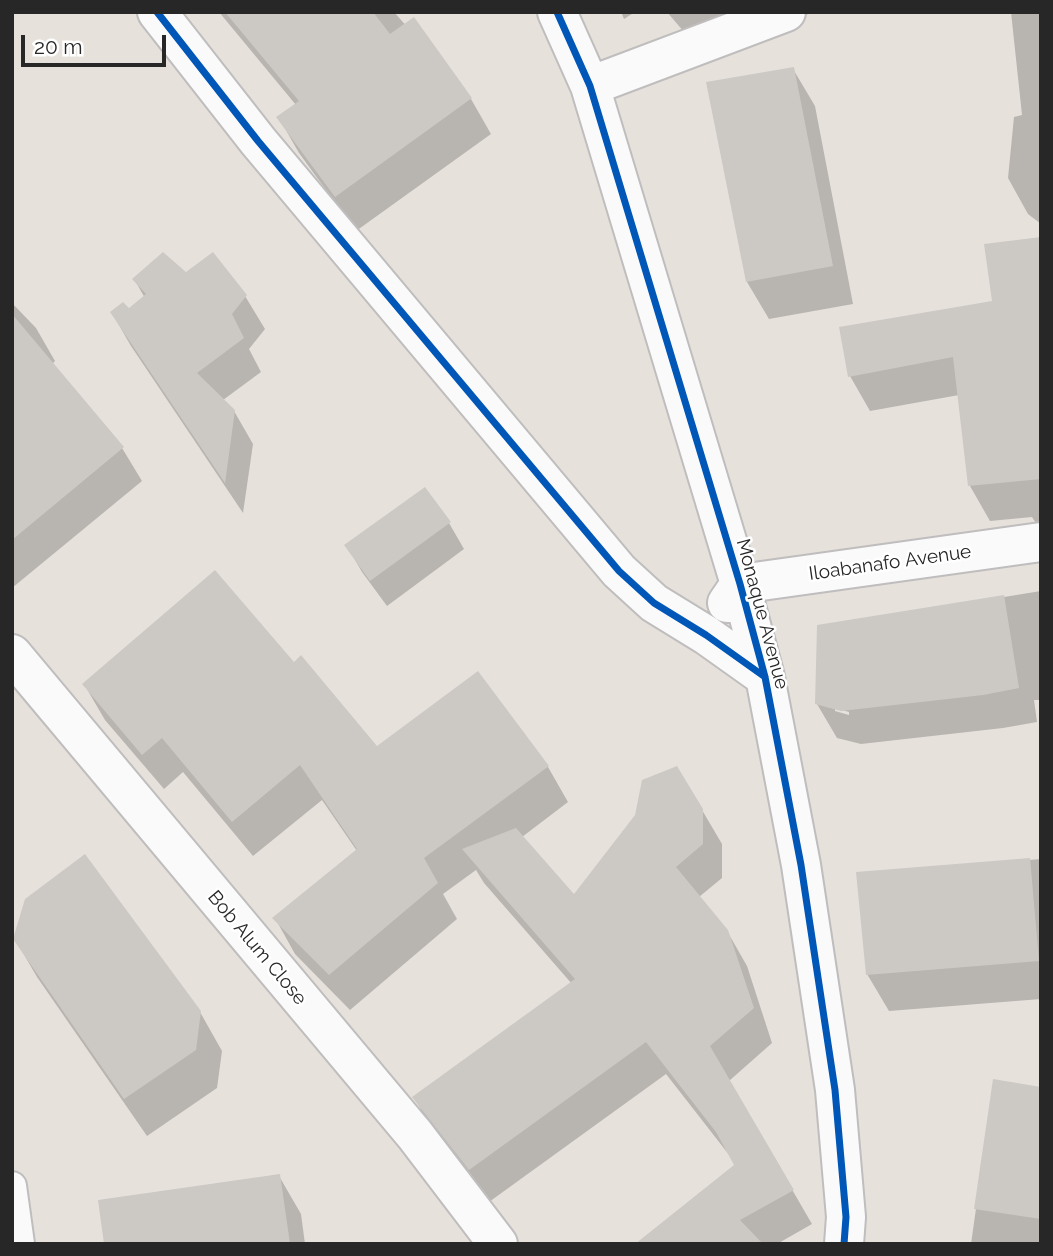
<!DOCTYPE html>
<style>
body{margin:0}
#map{position:relative;width:1053px;height:1256px;overflow:hidden;background:#e6e1db;font-family:Raleway,sans-serif}
canvas{display:block}
.frame{position:absolute;inset:0;border:14px solid #272727;pointer-events:none}
.scale{position:absolute;left:21px;top:35px;width:145px;height:32px;box-sizing:border-box;border:4px solid #272727;border-top:0;padding-left:9px;font-size:21px;line-height:24px;white-space:nowrap;color:#272727;-webkit-text-stroke:5px #fff;paint-order:stroke}
</style>
<div id="map">
<canvas width="1053" height="1256"></canvas>
<div class="frame"></div>
<div class="scale">20 m</div>
</div>
<script>
const ctx = document.querySelector('canvas').getContext('2d');
ctx.lineJoin = 'round';
function fill(path, color) { ctx.fillStyle = color; ctx.fill(path, 'evenodd'); }
const poly = rows => new Path2D(rows.map(r => 'M' + r).join(''));
function stroke(path, color, width, dash) { ctx.strokeStyle = color; ctx.lineWidth = width; ctx.lineCap = dash ? 'butt' : 'round'; ctx.setLineDash(dash || []); ctx.stroke(path); }
function write(font, color, halo, rows, align = 'center') {
  ctx.font = font + ' Raleway,sans-serif'; ctx.lineWidth = 5; ctx.setLineDash([]); ctx.textBaseline = 'middle'; ctx.strokeStyle = halo; ctx.fillStyle = color; for (const [text, x, y, turn = 0] of rows) {
    ctx.save(); ctx.translate(x, y); ctx.rotate((+turn || 0) * Math.PI / 180); ctx.textAlign = isNaN(turn) ? turn : align; if (halo) ctx.strokeText(text, 0, 0); ctx.fillText(text, 0, 0); ctx.restore();
  }
}
const shadow = poly([
 [219,12,394,12,471,99,491,134,356,231,299,153,279,118,296,105],
 [621,12,635,12,624,19],
 [667,12,812,12,740,48,708,60],
 [1011,12,1041,12,1041,224,1028,214,1008,178,1014,117,1022,115],
 [793,69,815,106,853,304,769,319,747,282],
 [1041,239,1041,531,1032,517,990,521,970,486,959,395,870,411,850,376,994,302],
 [186,274,245,296,265,329,249,349,261,372,223,400,234,411,253,444,243,513,131,346,112,313,129,310,145,298,134,279],
 [12,303,36,328,55,361,52,364,122,448,142,481,12,588],
 [449,523,464,549,387,606,362,572,347,546],
 [1041,591,1041,700,1034,700,1037,722,1003,728,861,744,837,738,817,704,819,627],
 [835,708,849,712,849,715,835,711],
 [293,664,376,748,478,674,548,767,568,802,522,837,574,896,702,810,722,844,722,878,699,897,727,931,747,966,772,1043,729,1081,812,1224,777,1244,638,1244,737,1165,666,1074,489,1202,433,1131,414,1097,572,984,484,883,476,870,443,894,457,919,350,1010,295,954,275,918,357,851,322,800,253,856,183,772,164,789,105,720,84,684],
 [1041,859,1041,999,889,1011,867,974,858,874],
 [15,939,200,1012,222,1051,217,1088,147,1136,37,977],
 [994,1081,1041,1089,1041,1244,971,1244],
 [279,1176,301,1214,305,1244,106,1244]
]);
const building = poly([
 [225,12,373,12,390,34,414,17,472,98,335,197,276,117,299,101],
 [794,67,833,266,746,282,706,82],
 [1041,237,1041,479,968,486,953,357,848,377,839,327,992,301,984,244],
 [163,252,186,272,213,252,247,295,232,314,244,338,197,373,235,410,225,483,110,312,123,302,129,308,146,294,132,279],
 [12,314,124,447,12,540],
 [425,487,451,522,370,581,344,545],
 [215,570,294,662,301,655,377,746,478,671,549,766,424,858,438,883,329,975,272,918,357,849,300,765,232,822,162,738,142,755,82,684],
 [1004,595,1019,688,983,695,841,711,815,704,817,625],
 [677,766,703,809,703,844,676,867,728,930,754,1008,710,1046,794,1190,740,1220,763,1244,635,1244,734,1165,716,1132,646,1042,469,1170,412,1097,575,979,462,849,516,828,574,894,635,815,642,780],
 [85,854,201,1011,196,1050,124,1099,13,939,25,899],
 [1030,858,1039,961,866,975,856,872],
 [993,1079,1041,1087,1041,1219,974,1209],
 [280,1174,290,1244,104,1244,98,1200]
]);
const lane = poly([
 [12,1186,20,1244]
]);
const street = poly([
 [157,12,258,141,619,571,654,603,706,635,765,677],
 [557,12,590,86,740,584,765,677,801,865,835,1090,846,1217,844,1244],
 [590,86,786,12],
 [727,603,740,584,1041,542],
 [12,654,415,1135,498,1244]
]);
const cycleway = poly([
 [157,12,258,141,619,571,654,603,706,635,765,677],
 [557,12,590,86,740,584,765,677,801,865,835,1090,846,1217,844,1244]
]);
const streetNames = [
 ["Iloabanafo Avenue",890,563,-8],
 ["Monaque Avenue",762,614,75],
 ["Bob Alum Close",257,948,50]
];
fill(shadow, '#0003');
fill(building, '#ccc9c5');
stroke(lane, '#bfbdbd', 32);
stroke(street, '#bfbdbd', 42);
stroke(lane, '#fbfafa', 28);
stroke(street, '#fbfafa', 38);
stroke(cycleway, '#0057b8', 7);
write('19px', '#272727', '#fff', streetNames);
</script>
